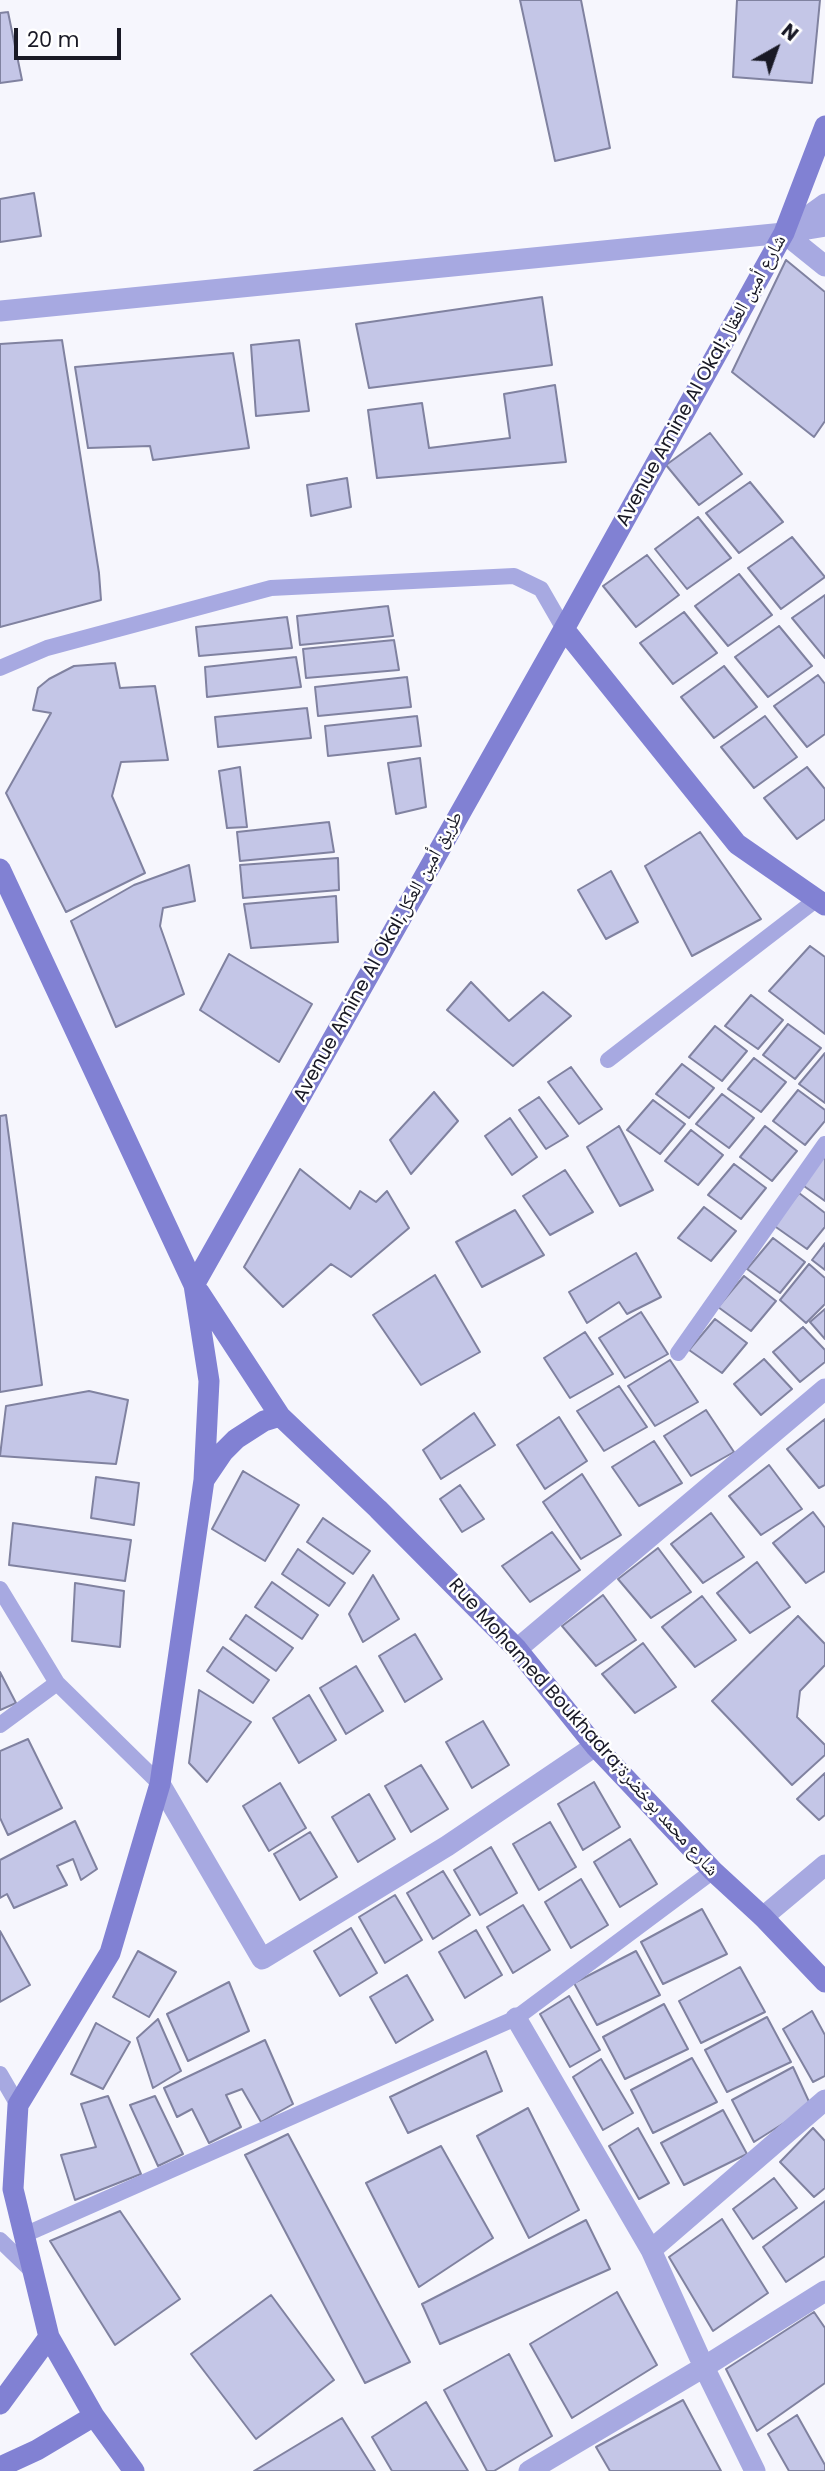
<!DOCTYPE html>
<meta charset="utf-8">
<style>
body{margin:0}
#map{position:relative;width:825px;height:2471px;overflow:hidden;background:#f6f6fd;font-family:Poppins,sans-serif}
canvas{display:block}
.north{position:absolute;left:741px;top:14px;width:70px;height:70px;-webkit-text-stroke:5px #fff;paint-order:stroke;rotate:40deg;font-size:19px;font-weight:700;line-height:28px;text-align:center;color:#191925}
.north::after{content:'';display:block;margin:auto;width:24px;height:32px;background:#191925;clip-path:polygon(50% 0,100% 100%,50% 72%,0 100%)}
.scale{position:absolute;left:14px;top:28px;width:107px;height:32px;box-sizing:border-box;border:4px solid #191925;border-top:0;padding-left:9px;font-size:21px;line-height:24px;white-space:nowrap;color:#191925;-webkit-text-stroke:5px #fff;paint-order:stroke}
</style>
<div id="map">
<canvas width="825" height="2471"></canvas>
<div class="north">N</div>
<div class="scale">20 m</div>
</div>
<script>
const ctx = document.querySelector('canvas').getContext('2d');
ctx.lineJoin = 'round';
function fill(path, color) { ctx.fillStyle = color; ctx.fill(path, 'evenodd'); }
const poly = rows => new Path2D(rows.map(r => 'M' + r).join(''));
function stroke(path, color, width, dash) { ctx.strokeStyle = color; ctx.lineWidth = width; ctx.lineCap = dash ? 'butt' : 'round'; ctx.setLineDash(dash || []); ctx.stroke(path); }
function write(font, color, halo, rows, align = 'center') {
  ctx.font = font + ' Poppins,"Noto Naskh Arabic",sans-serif'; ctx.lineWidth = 5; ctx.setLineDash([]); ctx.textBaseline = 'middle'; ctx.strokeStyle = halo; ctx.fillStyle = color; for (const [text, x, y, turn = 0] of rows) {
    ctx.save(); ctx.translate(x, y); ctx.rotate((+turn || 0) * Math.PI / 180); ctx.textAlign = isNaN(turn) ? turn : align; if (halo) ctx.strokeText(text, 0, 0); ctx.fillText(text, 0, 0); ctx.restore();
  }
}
const building = poly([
 [520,0,581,0,610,148,555,161,520,0],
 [737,0,820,0,812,83,733,77,737,0],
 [8,12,22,80,0,83,0,13,8,12],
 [34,193,41,236,0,242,0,199,34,193],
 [786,260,825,292,825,421,814,437,732,372,786,260],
 [542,297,552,365,369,388,356,324,542,297],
 [62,340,99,573,101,600,0,627,0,344,62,340],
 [299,340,309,411,256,416,251,345,299,340],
 [233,353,249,448,153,460,150,446,88,448,75,367,233,353],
 [555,385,566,462,377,478,368,410,422,403,429,448,510,438,504,394,555,385],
 [710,433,742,474,699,505,666,465,710,433],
 [347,478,351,507,311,516,307,485,347,478],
 [750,482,783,522,739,553,706,513,750,482],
 [698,517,731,558,687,589,655,549,698,517],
 [792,537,825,577,781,609,748,568,792,537],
 [647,555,679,595,636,627,603,586,647,555],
 [739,574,772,615,728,646,695,606,739,574],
 [825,595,825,658,792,618,825,595],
 [388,606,393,636,300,645,297,616,388,606],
 [684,612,717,653,673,684,640,643,684,612],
 [287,617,292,648,199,656,196,627,287,617],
 [779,626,812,666,768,697,735,657,779,626],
 [394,640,399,670,306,678,303,649,394,640],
 [296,657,301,687,207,697,205,667,296,657],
 [115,663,120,688,155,686,168,760,121,762,112,796,145,873,66,912,6,793,51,713,33,710,38,688,49,679,74,666,115,663],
 [724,666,757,707,714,738,681,697,724,666],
 [818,675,825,684,825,734,807,747,774,706,818,675],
 [407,677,411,707,318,716,315,687,407,677],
 [307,708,311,738,218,747,215,717,307,708],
 [417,716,421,746,328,756,325,726,417,716],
 [765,716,797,757,754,788,721,747,765,716],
 [420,758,426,807,396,814,388,763,420,758],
 [240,767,247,827,227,828,219,771,240,767],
 [807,767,825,789,825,819,797,839,764,798,807,767],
 [329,822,334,852,240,861,237,832,329,822],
 [700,832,761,919,692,956,645,866,700,832],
 [338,858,339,890,243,898,240,865,338,858],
 [189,865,195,901,163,908,160,926,184,994,116,1027,71,921,134,885,189,865],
 [611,871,638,922,606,939,578,890,611,871],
 [336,896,338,942,251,948,244,904,336,896],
 [810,946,825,957,825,1034,769,991,810,946],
 [229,954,312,1004,279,1062,200,1010,229,954],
 [471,982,509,1021,543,992,571,1016,513,1066,447,1010,471,982],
 [751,995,783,1020,758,1049,725,1026,751,995],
 [788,1024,821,1048,795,1079,763,1055,788,1024],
 [715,1026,747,1051,722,1081,689,1057,715,1026],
 [825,1053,825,1103,799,1084,825,1053],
 [754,1058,786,1082,761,1112,728,1089,754,1058],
 [682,1064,714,1088,689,1118,656,1094,682,1064],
 [571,1067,602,1109,579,1124,548,1082,571,1067],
 [798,1090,825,1110,825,1121,805,1145,773,1121,798,1090],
 [434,1092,458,1121,411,1174,390,1140,434,1092],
 [722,1094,754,1118,729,1148,696,1124,722,1094],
 [539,1097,568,1136,546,1149,519,1110,539,1097],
 [653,1100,685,1124,660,1154,627,1130,653,1100],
 [6,1115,42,1385,0,1392,0,1116,6,1115],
 [510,1118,537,1157,512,1175,485,1136,510,1118],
 [619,1126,653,1190,620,1206,587,1147,619,1126],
 [765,1126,797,1151,772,1181,740,1157,765,1126],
 [691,1130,723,1155,698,1185,665,1161,691,1130],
 [825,1156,825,1201,801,1184,825,1156],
 [734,1164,766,1188,741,1219,708,1195,734,1164],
 [300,1169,350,1209,360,1191,376,1202,387,1191,409,1228,351,1277,331,1264,283,1307,244,1267,300,1169],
 [565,1170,593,1212,550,1235,523,1196,565,1170],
 [799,1193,825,1213,825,1227,807,1249,773,1225,799,1193],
 [704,1207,736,1231,711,1261,678,1238,704,1207],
 [515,1210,544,1255,482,1287,456,1242,515,1210],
 [773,1238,805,1262,780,1293,747,1269,773,1238],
 [825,1243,825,1270,812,1260,825,1243],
 [636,1253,661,1297,627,1314,619,1302,587,1323,569,1292,636,1253],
 [809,1264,825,1278,825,1304,806,1323,780,1300,809,1264],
 [435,1275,480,1352,421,1385,373,1315,435,1275],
 [744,1276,776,1301,751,1331,718,1307,744,1276],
 [825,1309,825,1339,810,1322,825,1309],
 [641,1312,668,1354,625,1378,599,1338,641,1312],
 [715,1319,747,1343,722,1373,689,1350,715,1319],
 [803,1327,825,1350,825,1362,800,1382,773,1352,803,1327],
 [585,1332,613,1374,570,1398,544,1358,585,1332],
 [764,1359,792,1389,761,1415,734,1384,764,1359],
 [670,1360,698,1402,655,1426,628,1386,670,1360],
 [619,1386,647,1427,604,1451,577,1411,619,1386],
 [89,1391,128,1400,116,1464,0,1456,6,1406,89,1391],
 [706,1410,734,1452,691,1476,664,1436,706,1410],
 [474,1413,495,1445,441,1479,423,1450,474,1413],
 [559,1417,587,1461,545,1489,517,1445,559,1417],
 [825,1419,825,1485,819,1488,787,1449,825,1419],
 [654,1441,682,1483,639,1506,612,1467,654,1441],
 [769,1465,802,1509,761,1535,729,1496,769,1465],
 [243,1471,299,1505,265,1561,212,1529,243,1471],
 [582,1474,621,1535,581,1559,543,1502,582,1474],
 [96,1477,139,1483,134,1525,91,1518,96,1477],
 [460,1485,484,1519,462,1532,440,1499,460,1485],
 [813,1512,825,1528,825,1571,806,1583,773,1543,813,1512],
 [711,1513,744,1557,703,1583,671,1544,711,1513],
 [323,1518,370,1551,353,1574,307,1542,323,1518],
 [13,1523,131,1540,125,1581,9,1565,13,1523],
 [552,1532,580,1570,530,1602,502,1566,552,1532],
 [658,1548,691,1592,651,1618,618,1579,658,1548],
 [298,1549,345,1583,329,1606,282,1574,298,1549],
 [757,1562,790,1607,750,1633,717,1593,757,1562],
 [373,1575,399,1619,363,1642,349,1614,373,1575],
 [272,1582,318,1615,302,1639,255,1607,272,1582],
 [75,1583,124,1591,120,1647,72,1641,75,1583],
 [603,1595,636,1640,596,1666,562,1626,603,1595],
 [702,1596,736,1640,695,1667,662,1627,702,1596],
 [246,1615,293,1648,276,1671,230,1639,246,1615],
 [798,1616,825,1644,825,1665,800,1691,797,1717,825,1745,825,1755,792,1785,712,1701,798,1616],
 [415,1634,442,1679,405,1702,379,1656,415,1634],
 [643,1643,676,1687,635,1713,602,1674,643,1643],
 [223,1647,269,1680,253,1703,207,1671,223,1647],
 [356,1666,383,1711,346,1734,320,1688,356,1666],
 [0,1672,16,1703,0,1710,0,1672],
 [199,1690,251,1722,207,1782,189,1763,199,1690],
 [309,1695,336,1740,299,1763,273,1718,309,1695],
 [483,1721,509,1765,472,1788,446,1742,483,1721],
 [28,1739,62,1808,8,1835,0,1818,0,1751,28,1739],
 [421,1765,448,1809,411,1832,385,1786,421,1765],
 [825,1773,825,1815,819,1820,797,1799,825,1773],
 [594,1782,620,1827,583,1850,558,1804,594,1782],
 [280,1783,306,1828,269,1851,243,1806,280,1783],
 [369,1794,395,1839,358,1862,332,1817,369,1794],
 [75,1821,97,1869,81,1880,73,1859,57,1866,67,1885,14,1908,7,1894,0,1898,0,1860,75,1821],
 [550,1822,576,1867,539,1890,513,1844,550,1822],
 [310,1832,337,1877,300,1900,274,1854,310,1832],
 [630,1839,657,1884,620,1907,594,1862,630,1839],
 [491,1847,517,1893,480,1915,454,1870,491,1847],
 [443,1871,470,1915,433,1939,407,1893,443,1871],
 [581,1879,608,1925,571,1948,545,1902,581,1879],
 [395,1895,422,1940,385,1963,359,1917,395,1895],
 [523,1905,550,1950,513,1973,487,1927,523,1905],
 [702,1909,727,1954,663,1984,641,1942,702,1909],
 [351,1928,377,1973,340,1996,314,1951,351,1928],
 [476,1930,502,1975,465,1998,439,1952,476,1930],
 [0,1931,30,1985,0,2002,0,1931],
 [138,1951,176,1972,149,2017,113,1997,138,1951],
 [636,1951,660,1995,597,2025,574,1983,636,1951],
 [740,1967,765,2012,701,2043,679,2001,740,1967],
 [407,1975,433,2020,396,2043,370,1997,407,1975],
 [229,1982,249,2031,188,2061,167,2014,229,1982],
 [569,1996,600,2050,570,2067,540,2014,569,1996],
 [664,2004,688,2049,625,2079,603,2037,664,2004],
 [812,2011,825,2035,825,2076,813,2082,783,2029,812,2011],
 [767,2017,791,2062,727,2092,705,2050,767,2017],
 [158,2019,181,2071,153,2088,137,2038,158,2019],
 [96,2023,130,2042,103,2089,71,2074,96,2023],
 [265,2040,293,2104,261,2122,242,2089,226,2095,241,2127,209,2143,192,2109,177,2117,164,2088,265,2040],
 [486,2051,502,2091,408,2133,390,2097,486,2051],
 [692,2058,717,2102,653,2133,631,2090,692,2058],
 [601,2059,633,2113,603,2130,573,2077,601,2059],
 [793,2067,811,2106,754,2142,732,2100,793,2067],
 [108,2096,141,2174,75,2200,61,2155,96,2147,81,2104,108,2096],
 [155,2096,183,2154,158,2166,130,2105,155,2096],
 [528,2108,579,2210,529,2238,477,2136,528,2108],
 [723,2110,747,2154,684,2185,661,2143,723,2110],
 [638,2128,669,2183,639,2199,609,2146,638,2128],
 [813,2128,825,2141,825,2188,814,2197,780,2162,813,2128],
 [288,2134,410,2362,365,2383,245,2155,288,2134],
 [441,2146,493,2238,419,2287,366,2183,441,2146],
 [774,2178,797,2208,753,2239,733,2209,774,2178],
 [825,2201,825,2256,786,2282,763,2247,825,2201],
 [120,2211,180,2299,115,2345,50,2241,120,2211],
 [722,2219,768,2293,713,2331,669,2257,722,2219],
 [586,2220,610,2269,440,2344,422,2304,586,2220],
 [617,2292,657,2365,572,2418,530,2344,617,2292],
 [271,2295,334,2380,256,2439,191,2354,271,2295],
 [814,2312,825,2328,825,2383,757,2431,726,2369,814,2312],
 [509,2354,552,2436,494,2471,487,2471,444,2390,509,2354],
 [683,2400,721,2471,610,2471,596,2447,683,2400],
 [426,2402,468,2471,392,2471,372,2437,426,2402],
 [797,2415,825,2465,825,2471,789,2471,768,2434,797,2415],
 [342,2418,375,2471,254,2471,342,2418]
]);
const lane = poly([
 [0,668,47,648,271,588,514,576,541,589,564,629],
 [608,1060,817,899],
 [678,1353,825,1144],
 [0,1589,57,1683,160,1784],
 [0,1725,57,1683],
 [0,2074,18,2105],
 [24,2235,516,2018,713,1871],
 [0,2240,33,2272]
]);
const street = poly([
 [789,230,825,204],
 [784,233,825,266],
 [0,311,784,233,825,226],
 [517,1649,825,1389],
 [160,1784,262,1959,447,1846,595,1746],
 [763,1917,825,1865],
 [516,2018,651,2250,704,2367,755,2471],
 [651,2250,825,2100],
 [529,2471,704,2367,825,2291]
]);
const secondary = poly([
 [564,629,737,844,825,905],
 [0,869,194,1285,209,1381,204,1480,160,1784,110,1953,18,2105,13,2189,49,2337,94,2416,134,2471],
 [194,1285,564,629,784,233,825,126],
 [199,1292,280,1416,378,1509,517,1649,595,1746,713,1871,763,1917,825,1982],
 [204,1480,223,1452,236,1439,264,1421,280,1416],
 [0,2404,49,2337],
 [0,2467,37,2450,94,2416]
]);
const streetNames = [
 ["Avenue Amine Al Okal;شارع أمين العقال",702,381,-61],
 ["Avenue Amine Al Okal;طريق أمين العكل",379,957,-61],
 ["Rue Mohamed Boukhadra;شارع محمد بوخضرة",583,1728,48]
];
fill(building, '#c4c6e7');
stroke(building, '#8082a0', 2);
stroke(lane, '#a7a9e1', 16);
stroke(street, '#a7a9e1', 21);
stroke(secondary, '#8181d3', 21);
write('19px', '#191925', '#fff', streetNames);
</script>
